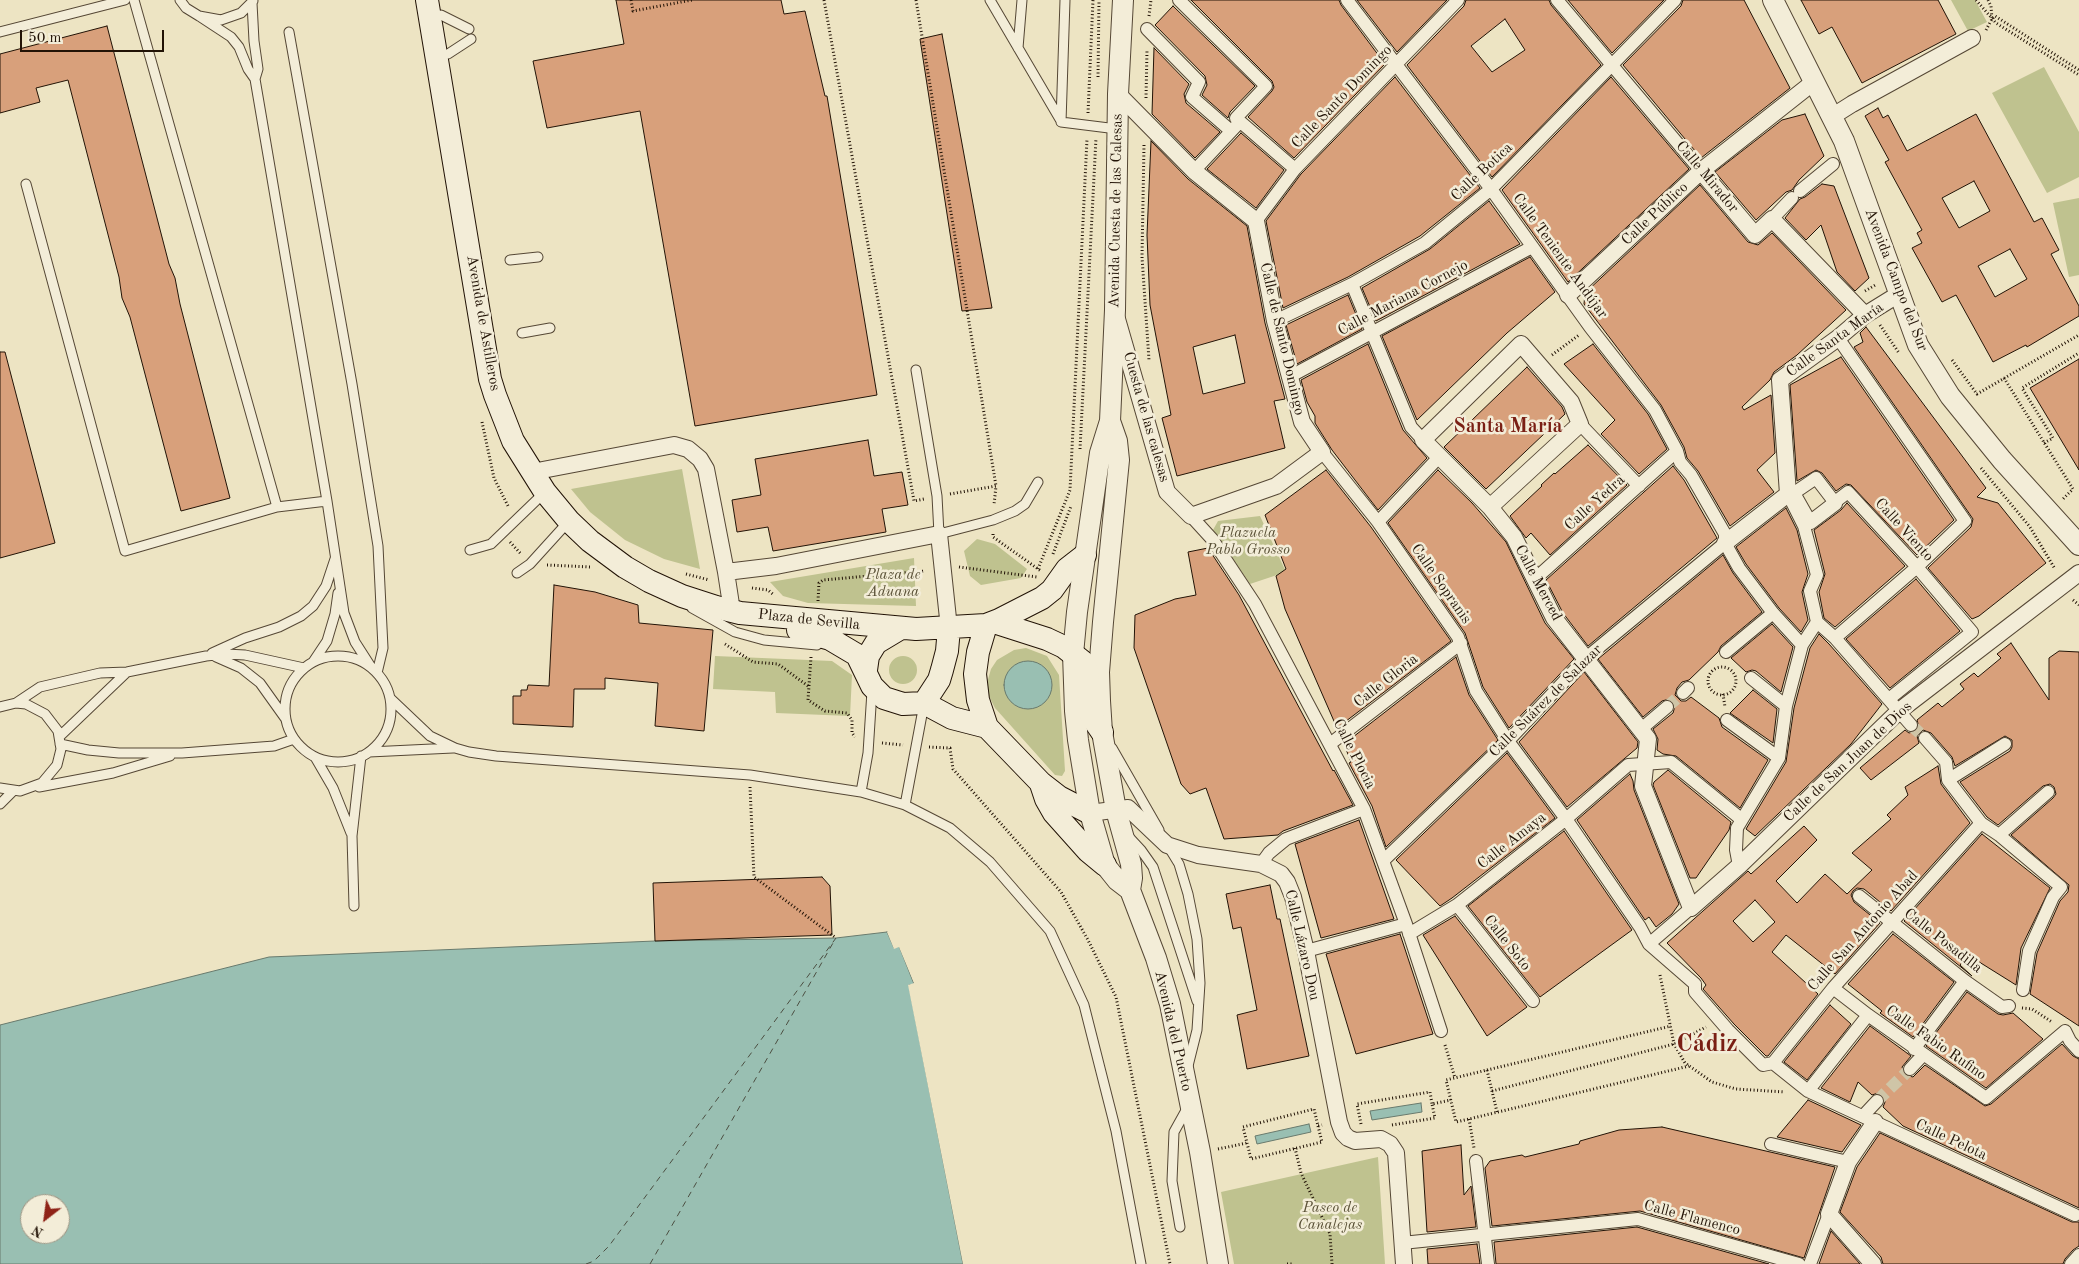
<!DOCTYPE html>
<meta charset="utf-8">
<style>
body{margin:0}
#map{position:relative;width:2079px;height:1264px;overflow:hidden;background:#ede4c3;font-family:"Old Standard TT",serif}
canvas{display:block}
.north{position:absolute;left:20px;top:1194px;width:50px;height:50px;box-sizing:border-box;background:#f3edd8;border:1px solid #9f9684;border-radius:50%;rotate:210deg;font-size:14px;font-weight:700;line-height:20px;text-align:center;color:#221306}
.north::after{content:'';display:block;margin:auto;width:18px;height:22px;background:#8f2418;clip-path:polygon(50% 0,100% 100%,50% 72%,0 100%)}
.scale{position:absolute;left:20px;top:30px;width:144px;height:22px;box-sizing:border-box;border:2px solid #221306;border-top:0;padding-left:6px;font-size:15px;line-height:18px;white-space:nowrap;color:#221306;-webkit-text-stroke:4px #f3edd8;paint-order:stroke}
</style>
<div id="map">
<canvas width="2079" height="1264"></canvas>
<div class="north">N</div>
<div class="scale">50 m</div>
</div>
<script>
const ctx = document.querySelector('canvas').getContext('2d');
ctx.lineJoin = 'round';
function fill(path, color) { ctx.fillStyle = color; ctx.fill(path, 'evenodd'); }
const poly = rows => new Path2D(rows.map(r => 'M' + r).join(''));
function stroke(path, color, width, dash) { ctx.strokeStyle = color; ctx.lineWidth = width; ctx.lineCap = dash ? 'butt' : 'round'; ctx.setLineDash(dash || []); ctx.stroke(path); }
function write(font, color, halo, rows, align = 'center') {
  ctx.font = font + ' "Old Standard TT",serif'; ctx.lineWidth = 5; ctx.setLineDash([]); ctx.textBaseline = 'middle'; ctx.strokeStyle = halo; ctx.fillStyle = color; for (const [text, x, y, turn = 0] of rows) {
    ctx.save(); ctx.translate(x, y); ctx.rotate((+turn || 0) * Math.PI / 180); ctx.textAlign = isNaN(turn) ? turn : align; if (halo) ctx.strokeText(text, 0, 0); ctx.fillText(text, 0, 0); ctx.restore();
  }
}
const green = poly([
 [1951,0,1975,0,1987,22,1968,31],
 [2044,67,2079,132,2079,177,2047,193,1992,93],
 [2079,198,2079,275,2069,277,2053,203],
 [682,469,700,569,664,559,625,540,590,512,571,489],
 [1260,516,1286,572,1250,584,1213,530,1218,521],
 [977,539,995,544,1027,569,1021,578,981,585,970,576,964,551],
 [914,558,916,606,808,603,783,596,770,582],
 [1026,648,1047,656,1059,675,1065,771,1062,776,1055,775,995,708,989,696,987,683,991,669,997,660,1014,650],
 [715,656,832,661,852,675,850,716,776,713,775,692,713,689],
 '889 670a14 14 0 1 1 28 0a14 14 0 1 1-28 0Z',
 [1378,1157,1385,1264,1234,1264,1221,1192]
]);
const water = poly([
 '1004 685a24 24 0 1 1 48 0a24 24 0 1 1-48 0Z',
 [887,932,894,948,899,946,914,984,909,985,963,1264,0,1264,0,1025,269,957,655,941,836,938,887,932],
 [30,1204,60,1204,60,1234,30,1234,30,1204],
 [1421,1103,1422,1112,1372,1120,1370,1111,1421,1103],
 [1309,1124,1311,1132,1257,1144,1255,1136,1309,1124]
]);
const pier = poly([
 [887,932,890,932,895,945,901,945,916,983,912,987,966,1264,963,1264,908,985,914,983,899,947,894,949]
]);
const ferry = poly([
 [586,1264,594,1261,609,1246,836,938],
 [650,1264,833,943]
]);
const building = poly([
 [616,0,781,0,784,14,805,11,825,96,827,96,877,395,695,426,640,111,547,128,533,61,624,44,616,0],
 [1191,0,1339,0,1341,5,1385,64,1294,158,1248,117,1272,91,1274,87,1272,81,1191,0],
 [1357,0,1447,0,1397,52,1357,0],
 [1466,0,1549,0,1551,5,1601,65,1492,177,1407,65,1464,6,1466,0],
 [1505,19,1525,50,1492,72,1471,46,1505,19],
 [1568,0,1664,0,1612,53,1568,0],
 [1683,0,1744,0,1790,88,1701,158,1623,65,1681,6,1683,0],
 [1801,0,1938,0,1956,34,1862,83,1832,27,1819,34,1801,0],
 [1173,6,1255,86,1230,112,1228,118,1202,95,1207,85,1205,76,1155,25,1173,6],
 [107,26,169,264,175,278,180,304,230,498,181,511,130,317,122,298,119,277,68,80,36,88,40,102,0,113,0,54,107,26],
 [942,34,992,308,962,311,920,39,942,34],
 [1154,48,1189,84,1184,94,1186,103,1220,132,1195,158,1152,114,1154,48],
 [1395,77,1480,188,1420,236,1348,277,1283,308,1266,221,1301,174,1395,77],
 [1611,77,1689,169,1568,282,1502,190,1611,77],
 [1878,108,1883,118,1888,115,1907,151,1976,114,2034,222,2042,218,2059,250,2051,254,2079,306,2079,316,2027,347,2026,345,1993,362,1956,295,1942,302,1912,248,1922,243,1917,233,1922,230,1885,162,1889,160,1865,116,1878,108],
 [1974,181,1990,211,1959,228,1942,198,1974,181],
 [2010,249,2027,279,1995,297,1978,266,2010,249],
 [1805,114,1824,156,1799,180,1792,190,1786,192,1756,220,1715,172,1782,120,1805,114],
 [1241,133,1284,170,1256,208,1207,169,1241,133],
 [1151,141,1188,179,1247,226,1265,323,1285,399,1274,401,1285,448,1177,476,1162,418,1171,415,1150,305,1147,235,1151,141],
 [1235,335,1245,383,1203,394,1193,347,1235,335],
 [1822,184,1834,186,1869,278,1855,291,1837,272,1821,225,1806,240,1785,218,1800,199,1805,197,1822,184],
 [1700,185,1748,242,1758,245,1772,233,1846,310,1797,355,1774,372,1770,380,1742,407,1744,410,1771,395,1775,453,1757,470,1774,492,1730,526,1698,471,1687,458,1684,447,1661,405,1584,304,1585,293,1700,185],
 [1489,201,1520,244,1376,321,1362,288,1430,249,1489,201],
 [1530,257,1555,292,1507,333,1417,420,1382,336,1530,257],
 [1348,295,1362,329,1297,364,1286,325,1348,295],
 [1866,327,1986,488,1977,497,1998,503,2046,563,1979,616,1972,619,1928,568,1971,527,1973,519,1854,347,1863,342,1860,333,1866,327],
 [1368,344,1403,430,1427,458,1378,510,1332,450,1315,423,1315,416,1307,402,1301,380,1368,344],
 [1593,344,1648,414,1667,449,1639,474,1601,434,1615,420,1564,364,1593,344],
 [0,352,5,352,55,543,0,558,0,352],
 [1841,357,1954,520,1917,555,1851,485,1846,484,1836,491,1822,473,1816,470,1797,481,1790,385,1841,357],
 [2079,359,2079,470,2030,388,2079,359],
 [1527,367,1562,407,1565,414,1486,489,1444,447,1527,367],
 [868,440,874,476,902,472,908,505,882,509,886,532,773,551,768,527,737,532,732,500,761,495,755,459,868,440],
 [1588,445,1627,485,1550,555,1531,533,1526,538,1510,516,1542,486,1541,485,1554,473,1555,474,1588,445],
 [1673,466,1684,480,1717,538,1588,646,1563,613,1546,580,1673,466],
 [1326,470,1371,527,1451,641,1337,728,1285,609,1276,576,1286,569,1265,515,1326,470],
 [1438,470,1472,503,1506,542,1545,623,1574,659,1509,728,1483,687,1465,633,1388,523,1438,470],
 [1847,503,1905,566,1835,627,1824,618,1819,592,1825,574,1814,530,1841,510,1847,503],
 [1786,508,1797,530,1808,574,1802,592,1808,620,1801,632,1779,608,1746,564,1736,547,1786,508],
 [1208,548,1239,595,1333,771,1334,770,1353,805,1283,831,1278,835,1224,839,1206,788,1190,794,1181,784,1134,648,1135,615,1175,599,1196,595,1188,552,1208,548],
 [1723,555,1733,573,1762,612,1721,646,1718,652,1689,680,1682,682,1677,688,1675,695,1681,701,1686,701,1691,697,1719,718,1722,727,1768,760,1740,808,1676,756,1663,754,1657,750,1658,739,1653,729,1673,713,1675,706,1673,701,1669,699,1662,701,1643,717,1598,659,1723,555],
 [1916,579,1960,631,1890,688,1846,639,1916,579],
 [554,585,595,592,638,605,639,623,713,630,704,731,655,726,658,683,605,678,605,689,574,689,573,727,513,724,513,696,521,696,521,690,527,690,528,685,549,686,554,585],
 [1772,624,1793,647,1781,692,1756,671,1752,670,1746,672,1731,658,1772,624],
 [1819,634,1829,644,1882,704,1851,744,1755,836,1746,829,1786,762,1794,708,1810,648,1819,634],
 [2011,643,2049,700,2049,658,2059,651,2079,652,2079,1026,2030,994,2037,953,2060,901,2068,892,2069,885,2011,835,2053,798,2056,794,2054,787,2050,784,2043,786,1998,825,1987,817,1960,782,2010,751,2012,747,2012,740,2005,736,1955,766,1952,757,1931,733,1923,730,1917,736,1919,743,1871,780,1860,768,1905,730,1909,733,1916,731,1919,727,1917,720,1938,703,1942,707,1964,689,1960,684,1974,673,1978,677,2001,658,1997,654,2011,643],
 [1456,657,1469,695,1498,740,1386,847,1372,806,1349,763,1351,762,1344,744,1456,657],
 [1584,672,1638,742,1637,748,1567,807,1519,742,1584,672],
 [1753,690,1777,709,1773,743,1730,713,1753,690],
 [1507,753,1555,818,1452,898,1440,906,1396,860,1507,753],
 [1938,766,1941,784,1970,823,1891,911,1864,889,1857,888,1853,891,1851,895,1854,902,1880,923,1835,974,1786,935,1772,952,1818,994,1768,1056,1766,1056,1734,1024,1703,989,1706,985,1701,978,1667,943,1748,871,1751,874,1804,826,1817,840,1776,881,1797,903,1825,874,1847,894,1872,870,1852,853,1891,819,1887,815,1908,795,1905,787,1938,766],
 [1755,900,1775,922,1753,942,1733,921,1755,900],
 [1668,770,1731,822,1729,830,1696,878,1690,878,1653,785,1654,782,1668,770],
 [1630,774,1633,781,1634,790,1679,904,1672,914,1656,927,1649,917,1645,920,1577,820,1630,774],
 [1359,820,1394,919,1321,938,1295,844,1359,820],
 [1564,831,1632,930,1540,997,1468,906,1564,831],
 [1982,834,2050,888,2021,948,2016,985,1968,955,1960,965,1972,976,1904,921,1982,834],
 [822,877,830,886,832,935,655,941,653,883,822,877],
 [1270,885,1277,919,1280,919,1309,1056,1247,1069,1237,1015,1257,1010,1241,927,1233,929,1226,894,1270,885],
 [1455,916,1527,1007,1487,1036,1423,935,1455,916],
 [1400,934,1433,1034,1356,1054,1326,954,1400,934],
 [1893,934,1954,982,1913,1037,1880,1013,1882,1011,1848,984,1893,934],
 [1967,992,1998,1014,2003,1015,2013,1013,2043,1039,1986,1088,1926,1046,1967,992],
 [1830,1005,1851,1024,1807,1080,1784,1062,1830,1005],
 [1870,1026,1911,1056,1902,1067,1905,1075,1913,1077,1925,1065,1985,1106,1991,1104,2062,1044,2073,1056,2079,1059,2079,1208,1903,1126,1883,1107,1885,1102,1883,1095,1878,1093,1872,1095,1858,1082,1850,1102,1821,1088,1870,1026],
 [1808,1100,1861,1125,1842,1152,1777,1137,1808,1100],
 [1662,1127,1835,1167,1804,1258,1640,1211,1492,1226,1485,1168,1490,1161,1522,1155,1525,1157,1579,1144,1580,1141,1619,1130,1662,1127],
 [1880,1133,2072,1222,2079,1222,2079,1246,2073,1250,2065,1259,2063,1264,1883,1264,1881,1257,1840,1212,1857,1167,1880,1133],
 [1461,1145,1464,1195,1471,1186,1476,1227,1427,1232,1422,1151,1461,1145],
 [1637,1227,1769,1264,1496,1264,1494,1242,1637,1227],
 [1831,1231,1860,1264,1819,1264,1831,1231],
 [1477,1244,1480,1264,1428,1264,1427,1249,1477,1244]
]);
const pedestrianTunnel = poly([
 [1667,707,1683,693],
 [1911,725,1925,738],
 [1877,1101,1910,1069]
]);
const path = poly([
 [631,0,633,11,692,0],
 [824,0,914,501,924,499],
 [916,0,996,486],
 [1976,0,1996,23,2079,75],
 [1988,0,1991,6,1992,19,1995,16,2079,70],
 [1149,16,1151,0],
 [1986,30,1992,19],
 [1098,77,1099,0],
 [1146,98,1147,50],
 [1088,113,1093,0],
 [1144,145,1142,257,1149,360],
 [1865,291,1877,284],
 [1880,325,1899,353],
 [1552,355,1579,335],
 [1952,360,1977,394,2079,335],
 [2004,378,2073,489,2062,500],
 [482,422,494,478,509,508],
 [2044,443,2053,438,2022,388,2079,353],
 [1080,449,1096,138],
 [1981,468,2030,527,2055,569],
 [950,494,996,486,994,505],
 [993,534,993,537,1041,571],
 [510,542,521,554],
 [1053,554,1071,506],
 [547,565,591,567],
 [959,567,1037,577],
 [1038,569,1070,490,1087,139],
 [686,574,709,580],
 [752,588,768,590,774,595],
 [2073,600,2079,605],
 [818,601,819,583,823,580,925,571],
 [725,644,753,662,778,664,808,686],
 [811,657,808,700,825,711,847,713,852,720,852,733,855,737],
 '1708 681a14 14 0 1 1 28 0a14 14 0 1 1-28 0Z',
 [1723,694,1725,707],
 [882,743,903,745],
 [929,747,950,748,953,769,1061,892,1088,940,1116,997,1170,1264],
 [750,787,754,877,836,938],
 [1660,975,1674,1044,1685,1063,1712,1082,1736,1089,1785,1092],
 [2022,1008,2032,1009,2052,1022],
 [1445,1045,1455,1078],
 [1487,1070,1671,1026],
 [1492,1091,1674,1044,1706,1027],
 [1497,1112,1487,1070,1446,1080,1456,1122,1469,1119,1689,1066],
 [1469,1119,1474,1148],
 [1361,1124,1357,1104,1430,1092,1432,1104],
 [1392,1125,1435,1118,1432,1104,1451,1100],
 [1318,1126,1322,1142,1251,1159,1243,1127,1314,1109,1318,1126,1322,1125],
 [1295,1148,1301,1173,1330,1234,1332,1264],
 [1218,1149,1247,1143],
 [1287,1264,1294,1264]
]);
const service = poly([
 [134,0,277,507],
 [180,0,186,8,199,16,221,20,241,13,253,1],
 [990,0,1061,121],
 [1065,0,1061,122,1117,129],
 [199,16,231,37,239,47,248,69,255,79,258,69,254,41,252,3],
 [430,18,441,15,469,29],
 [0,32,125,0],
 [289,32,352,384,378,546,383,648,377,673],
 [1018,48,1022,0],
 [437,55,448,54,471,39],
 [255,79,327,501,344,613,355,642,371,667],
 [26,184,125,551,277,507,327,501],
 [510,260,538,257],
 [522,333,550,328],
 [916,370,937,496,939,534,993,520,1015,511,1025,504,1038,482],
 [470,550,491,544,545,492],
 [517,573,530,564,569,521],
 [692,608,735,632,764,640,817,645],
 [212,653,245,638,279,627,301,616,313,606,326,586,335,559],
 '285 709a53 53 0 1 1 106 0a53 53 0 1 1-106 0Z',
 [216,657,241,668,260,683,285,718],
 [313,662,327,641,335,614,338,593],
 [391,699,430,736,455,748,469,752,496,756,750,775,861,792,905,805,950,828,990,862,1050,931,1084,1005,1116,1131,1141,1264],
 [16,703,40,687,100,673,127,672,206,656,226,654,245,655,304,668],
 [0,707,16,703,26,704,45,714,58,731,61,749,57,765,42,783,20,791,0,788],
 [59,737,127,672],
 [60,744,88,750,119,753,182,753,274,746,294,739],
 [1112,748,1159,830],
 [369,752,453,748],
 [315,757,333,788,351,833],
 [39,787,113,773,170,756],
 [861,792,868,753,872,691],
 [0,804,13,791],
 [905,805,924,704],
 [1128,836,1141,850,1153,867,1197,1001],
 [1168,846,1179,864,1188,894,1197,939,1200,983,1197,1030,1188,1066],
 [354,906,352,836,361,756],
 [1180,1227,1172,1181,1174,1132,1189,1105]
]);
const pedestrian = poly([
 [1179,0,1266,86,1236,118,1295,169],
 [1347,0,1491,189,1590,327,1655,410,1677,451,1680,462,1691,475,1725,534,1725,543,1739,568,1773,613,1802,645],
 [1557,0,1701,171],
 [1147,29,1199,82,1192,97,1231,131],
 [1194,171,1237,125],
 [1800,191,1833,164],
 [1772,219,1792,198],
 [1256,221,1295,169,1458,0],
 [1352,284,1411,427,1423,440],
 [1275,321,1352,284,1425,243,1491,189,1675,0],
 [1289,377,1532,247],
 [1580,424,1639,486],
 [1322,452,1378,522,1458,637,1476,691,1508,741,1566,819,1640,927,1649,944,1695,984,1695,992,1728,1030,1763,1065,1773,1063,1808,1091,2075,1215],
 [1816,478,1836,504,1811,523,1794,493,1816,478],
 [1788,494,1804,526,1817,575,1810,591,1817,622,1835,638,1911,725],
 [1191,516,1212,539,1255,604,1364,809,1406,924,1441,1031],
 [1378,522,1439,457],
 [1804,526,1848,492,1917,567,1972,632,1889,699],
 [1535,579,1677,451],
 [1835,638,1917,567,1965,521,1838,338],
 [1726,652,1773,613],
 [1751,678,1786,706],
 [1683,693,1688,688],
 [1727,720,1779,758],
 [1640,730,1667,707],
 [1925,738,1946,762,1948,780,1981,823,1999,835,2061,887,2053,897,2029,951,2023,990],
 [1330,744,1461,643],
 [1948,780,2005,744],
 [1999,835,2048,792],
 [1383,861,1508,741,1586,658,1725,543],
 [1261,864,1269,853,1286,839,1364,809],
 [1739,866,1736,850,1737,828,1779,758,1786,706,1802,645,1817,622],
 [1859,896,1965,981,2002,1007,2009,1006],
 [1457,905,1533,1001],
 [1409,934,1457,905,1566,819,1628,765,1671,762,1741,819],
 [1649,944,1691,908],
 [1306,951,1406,924],
 [1833,988,1868,1015,1986,1098,2065,1031,2070,1041,2079,1051],
 [1914,1049,1965,981],
 [1773,1063,1833,988,1981,823],
 [1910,1069,1923,1055],
 [1808,1091,1868,1015],
 [1863,1116,1877,1101],
 [1771,1144,1848,1162],
 [1476,1161,1488,1264],
 [1402,1243,1638,1219,1799,1264],
 [1810,1264,1829,1214],
 [2071,1264,2079,1255]
]);
const minor = poly([
 [1833,116,1852,104,1972,38],
 [1701,171,1755,235,1772,219,1865,315],
 [1568,295,1701,171,1815,81],
 [1117,319,1167,492,1191,516,1276,486,1322,452,1302,422,1275,321,1256,221,1194,171,1118,94],
 [532,472,674,445,688,449,700,459,706,469,726,572,732,611],
 [1490,507,1580,424,1571,402,1521,344,1423,440,1490,507,1514,537,1554,618,1648,739,1643,786,1691,908,1739,866,1899,711,2079,573],
 [1725,543,1788,494,1780,380,1838,338,1865,315,1899,294],
 [726,572,776,566,939,534,949,628],
 [1090,813,1128,808,1167,845,1198,855,1261,864,1281,874,1287,882,1293,897,1306,951,1339,1122,1343,1133,1348,1138,1355,1141,1381,1139,1390,1144,1396,1153,1404,1264],
 [1873,1264,1829,1214,1848,1162,1875,1122]
]);
const tertiary = poly([
 [1123,0,1118,94,1115,310,1110,421,1100,453,1077,612,1073,654,1075,711,1078,740,1090,813,1105,865,1117,880,1130,890,1156,958,1170,1004,1200,1152,1218,1264],
 [1773,0,1844,141,1918,345,1950,396,2002,460,2079,545],
 [1110,421,1117,441,1119,460,1103,622,1099,672,1100,701,1102,732,1116,810,1131,864,1132,878,1130,890]
]);
const secondary = poly([
 [427,0,490,379,495,395,513,441,545,492,569,521,590,541,625,567,649,581,682,596,716,607,740,613,916,629,986,625,999,620,1042,598,1052,590,1067,569,1085,555],
 [994,622,1047,639,1064,647,1083,662,1087,672,1091,716,1102,732],
 [986,625,978,652,975,674,978,700,987,727,1041,783,1059,797,1090,813],
 [798,630,830,639,857,655,872,686,884,698,903,704,924,703,952,718,987,727],
 [866,670,868,656,876,643,901,628],
 [924,703,939,680,942,670,947,651,949,628],
 [1041,784,1046,799,1054,813,1088,851,1105,865]
]);
const streetNames = [
 ["Calle Santo Domingo",1342,97,-46],
 ["Calle Botica",1482,172,-43],
 ["Calle Mirador",1707,177,50],
 ["Avenida Cuesta de las Calesas",1116,211,-89],
 ["Calle Público",1655,214,-43],
 ["Calle Teniente Andújar",1560,256,54],
 ["Avenida Campo del Sur",1896,280,69],
 ["Calle Mariana Cornejo",1403,298,-28],
 ["Avenida de Astilleros",483,323,80],
 ["Calle de Santo Domingo",1282,339,77],
 ["Calle Santa María",1835,340,-36],
 ["Cuesta de las calesas",1146,417,74],
 ["Calle Yedra",1595,503,-42],
 ["Calle Viento",1904,530,48],
 ["Calle Merced",1538,583,62],
 ["Calle Sopranis",1441,584,55],
 ["Plaza de Sevilla",809,620,6],
 ["Calle Gloria",1386,681,-38],
 ["Calle Suárez de Salazar",1546,701,-45],
 ["Calle Plocia",1354,754,63],
 ["Calle de San Juan de Dios",1848,762,-43],
 ["Calle Amaya",1512,841,-38],
 ["Calle San Antonio Abad",1863,931,-48],
 ["Calle Posadilla",1943,941,38],
 ["Calle Soto",1507,943,52],
 ["Calle Lázaro Dou",1302,945,77],
 ["Avenida del Puerto",1173,1031,77],
 ["Calle Fabio Rufino",1936,1043,35],
 ["Calle Pelota",1951,1140,25],
 ["Calle Flamenco",1692,1218,15]
];
const parkNames = [
 ["Plazuela",1248,533],
 ["Pablo Grosso",1248,550],
 ["Plaza de",893,575],
 ["Aduana",893,592],
 ["Paseo de",1330,1208],
 ["Canalejas",1330,1225]
];
const districtNames = [
 ["Santa María",1508,427]
];
const townNames = [
 ["Cádiz",1707,1044]
];
fill(green, '#bfc28f');
fill(water, '#99bfb2');
stroke(water, '#697a6d', 1);
fill(pier, '#ede4c3');
stroke(ferry, '#4c4f42', 1, [6, 5]);
fill(building, '#d8a07b');
stroke(building, '#221306', 1);
stroke(pedestrianTunnel, '#cfc5a7', 12, [12, 6]);
stroke(service, '#554735', 11);
stroke(pedestrian, '#554735', 14);
stroke(minor, '#554735', 18);
stroke(tertiary, '#554735', 22);
stroke(secondary, '#221306', 24);
stroke(path, '#221306', 3, [1, 2.5]);
stroke(service, '#f3edd8', 9);
stroke(pedestrian, '#f3edd8', 12);
stroke(minor, '#f3edd8', 16);
stroke(tertiary, '#f3edd8', 20);
stroke(secondary, '#f3edd8', 22);
write('15px', '#221306', '#f3edd8', streetNames);
write('italic 15px', '#595036', '#f3edd8', parkNames);
write('bold 20px', '#7a1f14', '#f3edd8', districtNames);
write('bold 25px', '#7a1f14', '#f3edd8', townNames);
</script>
